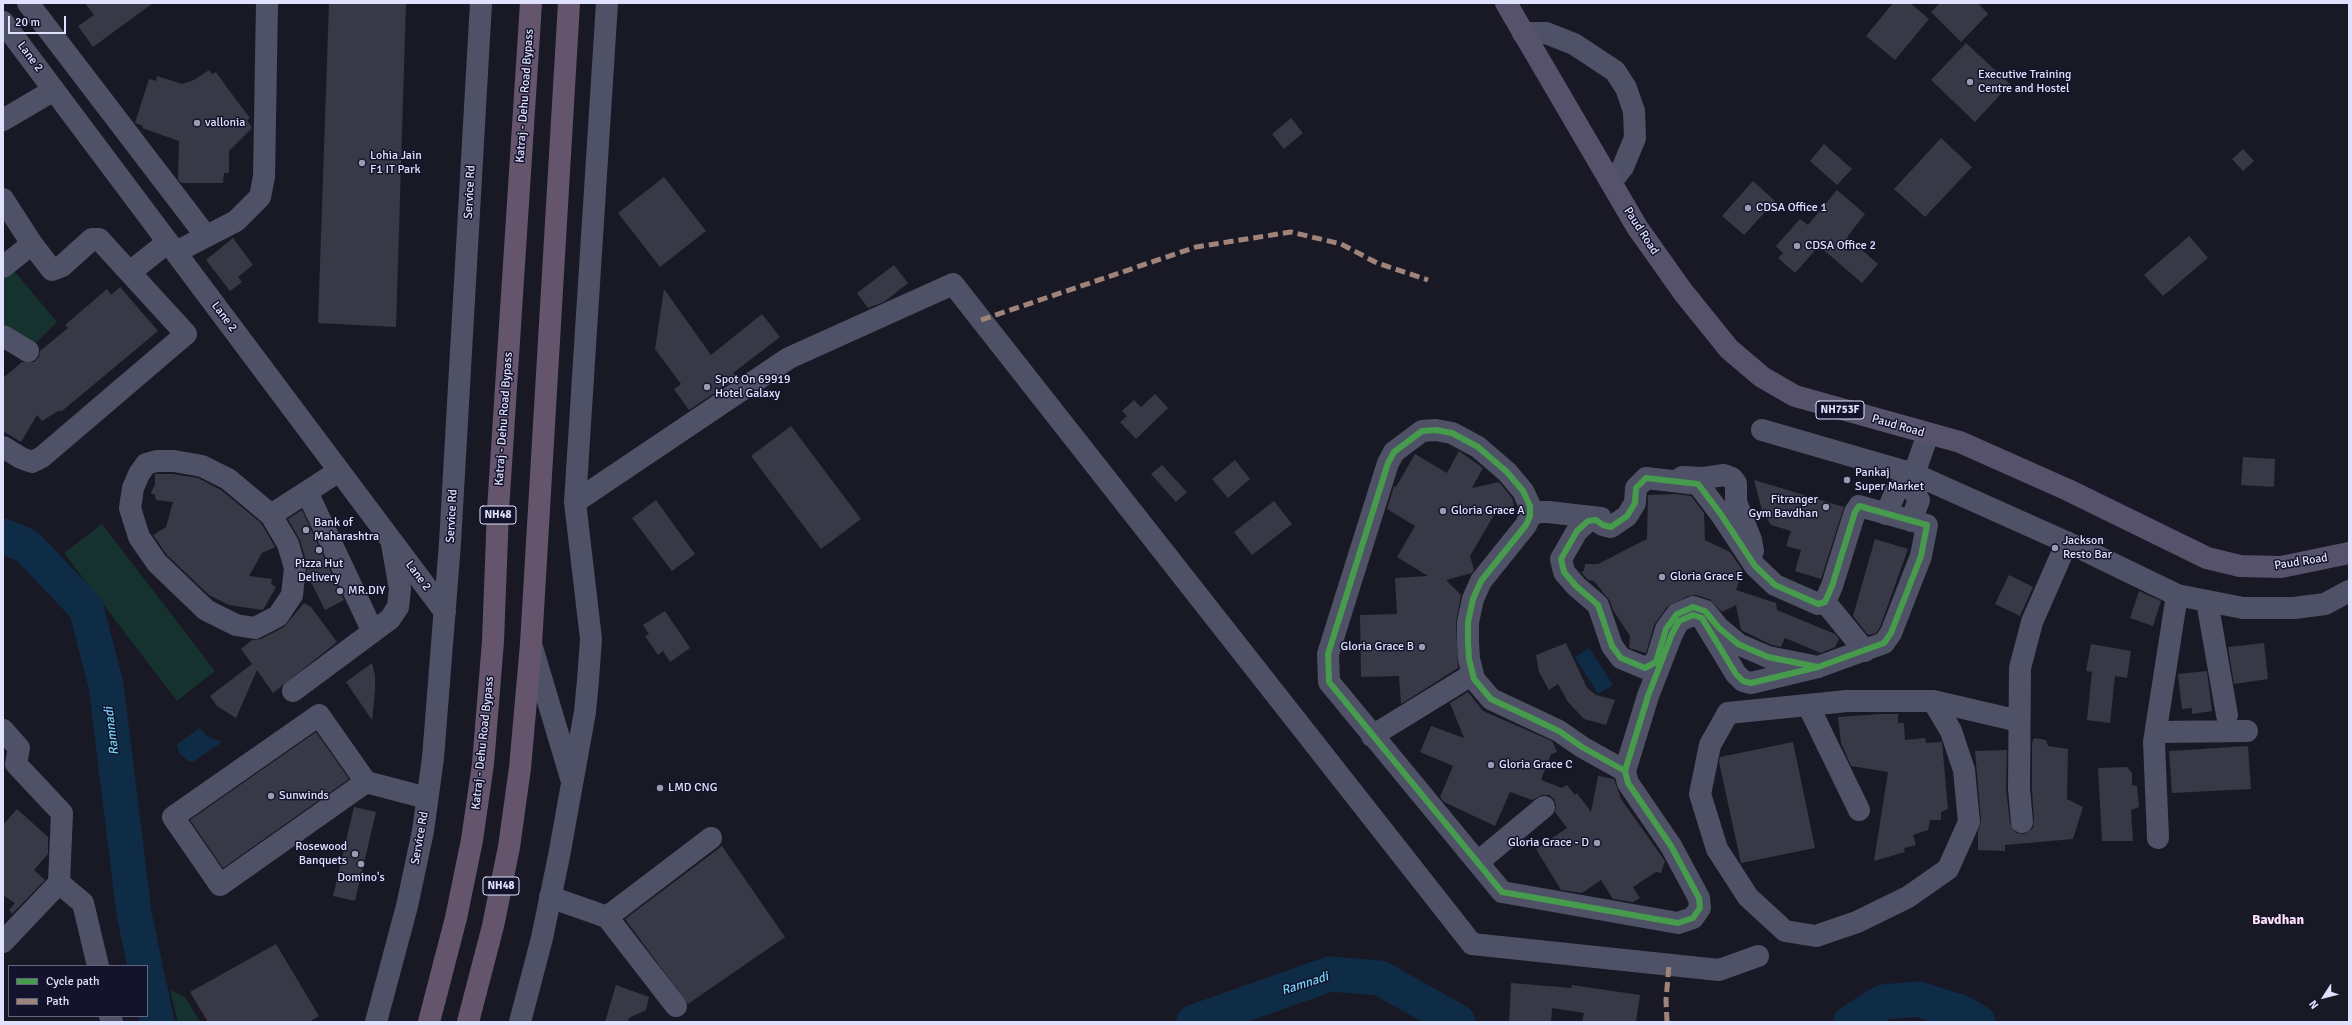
<!DOCTYPE html>
<style>
body{margin:0}
#map{position:relative;width:2352px;height:1025px;overflow:hidden;background:#191926;font-family:Signika,sans-serif}
canvas{display:block}
.frame{position:absolute;inset:0;border:4px solid #e0e1fd;pointer-events:none}
.legend{position:absolute;left:8px;top:965px;width:140px;height:52px;box-sizing:border-box;background:#13132c;border:1px solid #656580;margin:0;padding:5px 7px;list-style:none;font-size:12px;color:#e0e1fd}
.legend li{display:flex;align-items:center;gap:8px;height:20px}
.legend b{width:20px;border:1px solid #656580}
.north{position:absolute;left:2304px;top:977px;width:40px;height:40px;-webkit-text-stroke:3px #13132c;paint-order:stroke;rotate:234deg;font-size:11px;font-weight:700;line-height:16px;text-align:center;color:#e0e1fd}
.north::after{content:'';display:block;margin:auto;width:14px;height:18px;background:#e0e1fd;clip-path:polygon(50% 0,100% 100%,50% 72%,0 100%)}
.scale{position:absolute;left:8px;top:16px;width:58px;height:18px;box-sizing:border-box;border:2px solid #e0e1fd;border-top:0;padding-left:5px;font-size:12px;line-height:14px;white-space:nowrap;color:#e0e1fd;-webkit-text-stroke:3px #13132c;paint-order:stroke}
</style>
<div id="map">
<canvas width="2352" height="1025"></canvas>
<div class="frame"></div>
<ul class="legend">
<li><b style="height:5px;background:#469c4c"></b>Cycle path</li>
<li><b style="height:5px;background:#a18479"></b>Path</li>
</ul>
<div class="north">N</div>
<div class="scale">20 m</div>
</div>
<script>
const ctx = document.querySelector('canvas').getContext('2d');
ctx.lineJoin = 'round';
function fill(path, color) { ctx.fillStyle = color; ctx.fill(path, 'evenodd'); }
const poly = rows => new Path2D(rows.map(r => 'M' + r).join(''));
function stroke(path, color, width, dash) { ctx.strokeStyle = color; ctx.lineWidth = width; ctx.lineCap = dash ? 'butt' : 'round'; ctx.setLineDash(dash || []); ctx.stroke(path); }
function write(font, color, halo, rows, align = 'center') {
  ctx.font = font + ' Signika,sans-serif'; ctx.lineWidth = 3; ctx.setLineDash([]); ctx.textBaseline = 'middle'; ctx.strokeStyle = halo; ctx.fillStyle = color; for (const [text, x, y, turn = 0] of rows) {
    ctx.save(); ctx.translate(x, y); ctx.rotate((+turn || 0) * Math.PI / 180); ctx.textAlign = isNaN(turn) ? turn : align; if (halo) ctx.strokeText(text, 0, 0); ctx.fillText(text, 0, 0); ctx.restore();
  }
}
const green = poly([
 [11,267,57,322,34,345,3,327,3,274],
 [102,524,215,671,177,701,64,553],
 [170,990,185,997,200,1022,178,1022]
]);
const water = poly([
 [1589,648,1613,685,1598,694,1575,657],
 [200,728,207,736,222,742,193,762,188,761,179,753,177,744]
]);
const river = poly([
 [3,536,27,546,86,608,106,685,134,913,145,966],
 [147,976,157,1022],
 [1194,1022,1330,974,1380,978,1458,1022],
 [1851,1022,1883,1002,1918,999,1960,1012,1978,1022]
]);
const building = poly([
 [85,3,153,3,93,47,78,26,94,15],
 [329,3,406,3,396,327,318,323],
 [1893,3,1910,3,1929,19,1895,60,1866,36],
 [1940,3,1978,3,1988,14,1961,42,1931,12],
 [1966,43,2010,84,1975,122,1931,80],
 [209,70,212,74,216,72,228,89,250,118,247,120,252,128,229,151,229,173,224,173,223,183,181,183,178,179,179,141,142,128,143,126,135,123,149,79,156,81,157,76,182,84,194,80],
 [1291,118,1303,133,1284,149,1272,134],
 [1941,138,1972,167,1925,217,1894,189],
 [1824,144,1852,169,1837,185,1810,161],
 [2243,149,2254,161,2243,171,2232,159],
 [664,177,706,231,660,267,618,213],
 [1753,181,1775,201,1744,235,1722,216],
 [1837,190,1865,214,1847,237,1878,264,1862,283,1819,246,1795,273,1778,258,1783,253,1776,246,1800,219,1808,225],
 [2189,236,2208,258,2163,296,2144,275],
 [233,238,253,265,238,277,242,282,230,291,206,260],
 [894,265,908,283,884,302,868,308,857,293],
 [120,287,158,331,62,411,58,411,42,421,37,415,21,442,3,431,3,378,22,362,34,362,39,357,40,351,68,328,65,325,107,289,111,295],
 [664,289,711,355,762,314,780,337,733,373,737,378,689,410,674,389,681,384,655,349],
 [1155,394,1168,408,1136,439,1120,422,1127,416,1122,411,1134,400,1141,407],
 [791,426,861,519,821,549,751,456],
 [1459,451,1483,468,1472,488,1499,482,1512,498,1514,506,1497,510,1470,556,1474,570,1472,573,1446,580,1461,595,1456,622,1458,668,1401,704,1399,676,1361,677,1360,615,1397,614,1395,578,1428,576,1397,557,1415,526,1387,509,1394,486,1396,487,1415,454,1447,473],
 [2243,457,2275,459,2274,487,2241,485],
 [1235,460,1250,479,1228,498,1212,479],
 [1162,465,1187,492,1176,502,1151,474],
 [155,474,173,474,198,478,221,490,261,523,275,547,262,553,249,576,272,579,271,584,276,587,263,610,229,605,209,595,167,555,153,535,166,527,173,502,156,500,155,495,151,493,155,484],
 [1754,480,1844,507,1821,579,1795,571,1801,550,1786,546,1791,531,1771,525,1762,510],
 [1676,494,1691,496,1704,513,1705,540,1730,552,1743,571,1736,590,1776,603,1777,610,1835,634,1839,639,1835,647,1821,653,1785,638,1781,647,1772,645,1741,630,1736,605,1722,612,1709,599,1696,595,1688,596,1667,607,1654,625,1646,653,1629,648,1630,636,1613,610,1610,601,1594,581,1588,580,1581,572,1584,571,1585,564,1598,564,1647,539,1648,495],
 [656,500,695,554,672,571,632,518],
 [1274,501,1292,524,1252,555,1234,532],
 [302,510,344,600,325,610,307,574,307,564,300,540,288,519],
 [1875,539,1908,549,1880,627,1876,633,1868,635,1853,616],
 [2009,575,2033,587,2020,616,1995,604],
 [2139,591,2161,601,2153,626,2130,618],
 [304,603,311,607,337,642,273,693,257,670,236,718,217,706,210,696,252,664,241,649,252,640,261,639,284,627],
 [665,611,690,648,670,662,663,651,658,655,645,636,649,634,643,625],
 [1566,643,1587,688,1596,695,1615,700,1606,725,1584,719,1568,702,1558,684,1549,690,1539,672,1536,655],
 [2264,643,2268,679,2234,684,2228,647],
 [2091,644,2131,651,2127,678,2115,676,2110,723,2087,720,2092,672,2086,671],
 [372,663,375,675,375,691,372,720,346,682],
 [2207,671,2212,711,2192,714,2192,708,2182,709,2178,674],
 [1468,692,1483,711,1552,741,1557,752,1551,754,1541,780,1562,788,1567,785,1575,795,1577,793,1591,812,1598,776,1614,779,1621,799,1665,861,1661,873,1656,872,1633,887,1640,898,1633,902,1613,899,1601,880,1582,893,1561,890,1536,849,1567,828,1555,812,1556,805,1554,799,1549,795,1542,795,1532,800,1510,792,1495,826,1444,802,1440,797,1453,766,1420,752,1431,726,1464,738,1450,703],
 [1881,714,1898,714,1898,723,1904,723,1905,740,1925,738,1926,743,1942,742,1948,809,1941,812,1941,820,1930,820,1928,830,1913,835,1916,845,1904,848,1905,852,1874,861,1888,772,1851,766,1841,743,1838,717],
 [316,732,349,779,223,868,190,820],
 [2034,738,2046,740,2048,746,2068,749,2067,799,2083,807,2073,839,2005,845,2005,851,1978,850,1978,832,1981,821,1975,751,2007,750,2006,789,2010,823,2016,833,2024,834,2033,828,2034,821,2032,788,2032,743],
 [1793,742,1815,848,1741,863,1719,762,1720,757],
 [2248,746,2251,789,2172,793,2169,751],
 [2127,767,2132,773,2132,785,2137,786,2139,807,2131,810,2133,841,2102,841,2098,768],
 [354,807,376,812,355,901,333,896],
 [17,809,48,837,48,854,34,870,45,880,12,914,9,910,15,903,3,895,3,825],
 [722,846,785,937,688,1004,625,919],
 [276,944,319,1016,309,1022,208,1022,190,992],
 [1511,983,1571,988,1572,985,1640,995,1636,1022,1582,1022,1584,1013,1552,1008,1551,1022,1509,1022],
 [616,985,649,997,646,1010,629,1018,628,1022,605,1022]
]);
const minor = poly([
 [28,3,206,236],
 [3,22,445,612],
 [1523,33,1546,33,1574,44,1615,71,1626,88,1634,111,1635,138,1623,167,1611,182],
 [3,120,54,90],
 [3,199,32,244,52,270,62,266,92,239,99,239,186,334,42,457,32,462,21,458,3,447],
 [176,252,236,221,260,197,264,177,267,3],
 [3,267,32,244],
 [130,272,168,242],
 [3,336,28,351],
 [1762,430,1914,474,2086,551,2177,595,2243,608,2294,608,2325,604,2349,591],
 [157,461,174,461,202,466,228,479,271,515,288,544,295,568,292,595,278,616,255,628,236,625,206,610,157,563,139,537,130,508,133,488,139,474,146,464,157,461],
 [1682,477,1704,478,1724,475,1732,478,1736,483,1736,502,1751,540,1753,551],
 [1909,484,1919,500,1911,521],
 [307,492,373,632],
 [575,502,789,358,953,284,1472,944,1719,970,1758,956],
 [1886,514,1896,491,1909,484,1914,474,1928,434],
 [271,515,339,471],
 [1530,516,1539,512,1548,512,1601,518],
 [2207,601,2227,715],
 [1825,602,1865,651],
 [531,644,571,778],
 [293,691,390,619,398,607,400,589,392,544],
 [1933,701,1951,731,1964,770,1969,822,1948,869,1908,897,1857,922,1816,936,1785,931,1748,897,1717,849,1700,794,1710,745,1728,713,1847,701,1933,701,2019,721],
 [1808,705,1859,810],
 [3,730,19,748,16,764,62,813,59,883,3,942],
 [2156,732,2247,731],
 [1372,736,1473,674],
 [1625,771,1582,747,1559,731,1491,699,1474,679,1469,659,1468,642,1468,622,1473,599,1481,581,1526,525,1530,516,1530,506,1523,491,1507,472,1478,447,1452,433,1436,430,1422,431,1394,452,1388,463,1328,654,1329,682,1502,892,1678,923,1693,918,1700,908,1699,898,1671,846,1628,783,1625,771,1648,696,1672,634,1679,621,1693,615,1702,618,1736,674,1743,681,1751,683,1818,667,1884,643,1891,633,1921,556,1927,525,1859,506,1855,512,1832,586,1825,602,1818,604,1775,585,1755,566,1720,513,1698,484,1646,478,1636,488,1635,503,1627,516,1611,527,1603,525,1596,520,1588,521,1577,531,1561,559,1564,572,1576,586,1598,605,1612,646,1621,658,1645,668,1656,662,1666,629,1677,614,1693,607,1705,611,1719,628,1738,644,1768,657,1818,667],
 [366,782,220,885,173,817,319,715,366,782,427,798],
 [2022,822,2019,789,2020,668,2032,622,2067,542],
 [2158,838,2154,742,2177,595],
 [1478,862,1544,807],
 [59,883,83,903,98,966],
 [550,897,607,917,676,1006],
 [607,917,711,838],
 [110,1016,112,1022],
 [376,1022,407,906,423,831,433,758,450,543,481,3],
 [520,1022,542,938,559,856,585,712,588,680,591,639,575,502,607,3]
]);
const major = poly([
 [1506,3,1637,227,1683,292,1729,349,1762,377,1795,396,1960,442,2068,490,2207,558,2240,566,2281,567,2349,553]
]);
const highway = poly([
 [429,1022,456,918,472,840,483,764,493,641,498,510,531,3],
 [468,1022,493,926,509,847,520,768,531,644,569,3]
]);
const quiet = poly([
 [981,320,1196,247,1291,232,1341,244,1377,263,1428,280],
 [1667,1022,1666,1000,1669,965]
]);
const cycleway = poly([
 [1625,771,1582,747,1559,731,1491,699,1474,679,1469,659,1468,642,1468,622,1473,599,1481,581,1526,525,1530,516,1530,506,1523,491,1507,472,1478,447,1452,433,1436,430,1422,431,1394,452,1388,463,1328,654,1329,682,1502,892,1678,923,1693,918,1700,908,1699,898,1671,846,1628,783,1625,771,1648,696,1672,634,1679,621,1693,615,1702,618,1736,674,1743,681,1751,683,1818,667,1884,643,1891,633,1921,556,1927,525,1859,506,1855,512,1832,586,1825,602,1818,604,1775,585,1755,566,1720,513,1698,484,1646,478,1636,488,1635,503,1627,516,1611,527,1603,525,1596,520,1588,521,1577,531,1561,559,1564,572,1576,586,1598,605,1612,646,1621,658,1645,668,1656,662,1666,629,1677,614,1693,607,1705,611,1719,628,1738,644,1768,657,1818,667]
]);
const markers = [
 [1970,82,4,"#9a9bb2"],
 [197,123,4,"#9a9bb2"],
 [362,163,4,"#9a9bb2"],
 [1748,208,4,"#9a9bb2"],
 [1797,246,4,"#9a9bb2"],
 [707,387,4,"#9a9bb2"],
 [1847,480,4,"#9a9bb2"],
 [1826,507,4,"#9a9bb2"],
 [1443,511,4,"#9a9bb2"],
 [306,530,4,"#9a9bb2"],
 [2055,548,4,"#9a9bb2"],
 [319,550,4,"#9a9bb2"],
 [1662,577,4,"#9a9bb2"],
 [340,591,4,"#9a9bb2"],
 [1422,647,4,"#9a9bb2"],
 [1491,765,4,"#9a9bb2"],
 [660,788,4,"#9a9bb2"],
 [271,796,4,"#9a9bb2"],
 [1597,843,4,"#9a9bb2"],
 [355,854,4,"#9a9bb2"],
 [361,864,4,"#9a9bb2"]
];
const shields = [
 [1840,410,48],
 [498,515,36],
 [501,886,36]
];
const shieldNames = [
 ["NH753F",1840,410],
 ["NH48",498,515],
 ["NH48",501,886]
];
const streetNames = [
 ["Lane 2",30,57,53],
 ["Katraj - Dehu Road Bypass",525,96,-86],
 ["Service Rd",470,192,-87],
 ["Paud Road",1641,231,57],
 ["Lane 2",224,317,53],
 ["Katraj - Dehu Road Bypass",504,419,-86],
 ["Paud Road",1898,426,16],
 ["Service Rd",452,516,-87],
 ["Paud Road",2301,562,-9],
 ["Lane 2",418,576,53],
 ["Katraj - Dehu Road Bypass",483,743,-84],
 ["Service Rd",420,838,-80]
];
const poiNames = [
 ["Executive Training",1978,75],
 ["Centre and Hostel",1978,89],
 ["vallonia",205,123],
 ["Lohia Jain",370,156],
 ["F1 IT Park",370,170],
 ["CDSA Office 1",1756,208],
 ["CDSA Office 2",1805,246],
 ["Spot On 69919",715,380],
 ["Hotel Galaxy",715,394],
 ["Pankaj",1855,473],
 ["Super Market",1855,487],
 ["Fitranger",1818,500,"right"],
 ["Gym Bavdhan",1818,514,"right"],
 ["Gloria Grace A",1451,511],
 ["Bank of",314,523],
 ["Maharashtra",314,537],
 ["Jackson",2063,541],
 ["Resto Bar",2063,555],
 ["Pizza Hut",319,564,"center"],
 ["Delivery",319,578,"center"],
 ["Gloria Grace E",1670,577],
 ["MR.DIY",348,591],
 ["Gloria Grace B",1414,647,"right"],
 ["Gloria Grace C",1499,765],
 ["LMD CNG",668,788],
 ["Sunwinds",279,796],
 ["Gloria Grace - D",1589,843,"right"],
 ["Rosewood",347,847,"right"],
 ["Banquets",347,861,"right"],
 ["Domino's",361,878,"center"]
];
const waterNames = [
 ["Ramnadi",112,731,-97],
 ["Ramnadi",1305,984,-18]
];
const quarterNames = [
 ["Bavdhan",2278,920]
];
fill(green, '#16322e');
fill(water, '#0f2c47');
stroke(river, '#0f2c47', 35);
fill(building, '#383847');
stroke(minor, '#4f5266', 22);
stroke(major, '#56526c', 22);
stroke(highway, '#64556c', 22);
stroke(quiet, '#a18479', 5, [10, 5]);
stroke(cycleway, '#469c4c', 6);
for (const [x, y, r, color] of markers) { const dot = new Path2D(); dot.arc(x, y, r, 0, 2 * Math.PI); ctx.fillStyle = color; ctx.fill(dot); stroke(dot, '#13132c', 1.5); }
for (const [x, y, w] of shields) { const box = new Path2D(); box.roundRect(x - w / 2, y - 9, w, 18, 3); ctx.fillStyle = '#13132c'; ctx.fill(box); stroke(box, '#e0e1fd', 1); }
write('bold 11px', '#e0e1fd', null, shieldNames);
write('12px', '#e0e1fd', '#13132c', streetNames);
write('12px', '#e0e1fd', '#13132c', poiNames, 'left');
write('italic 13px', '#73d2f8', '#13132c', waterNames);
write('bold 14px', '#fee1f8', '#13132c', quarterNames);
</script>
